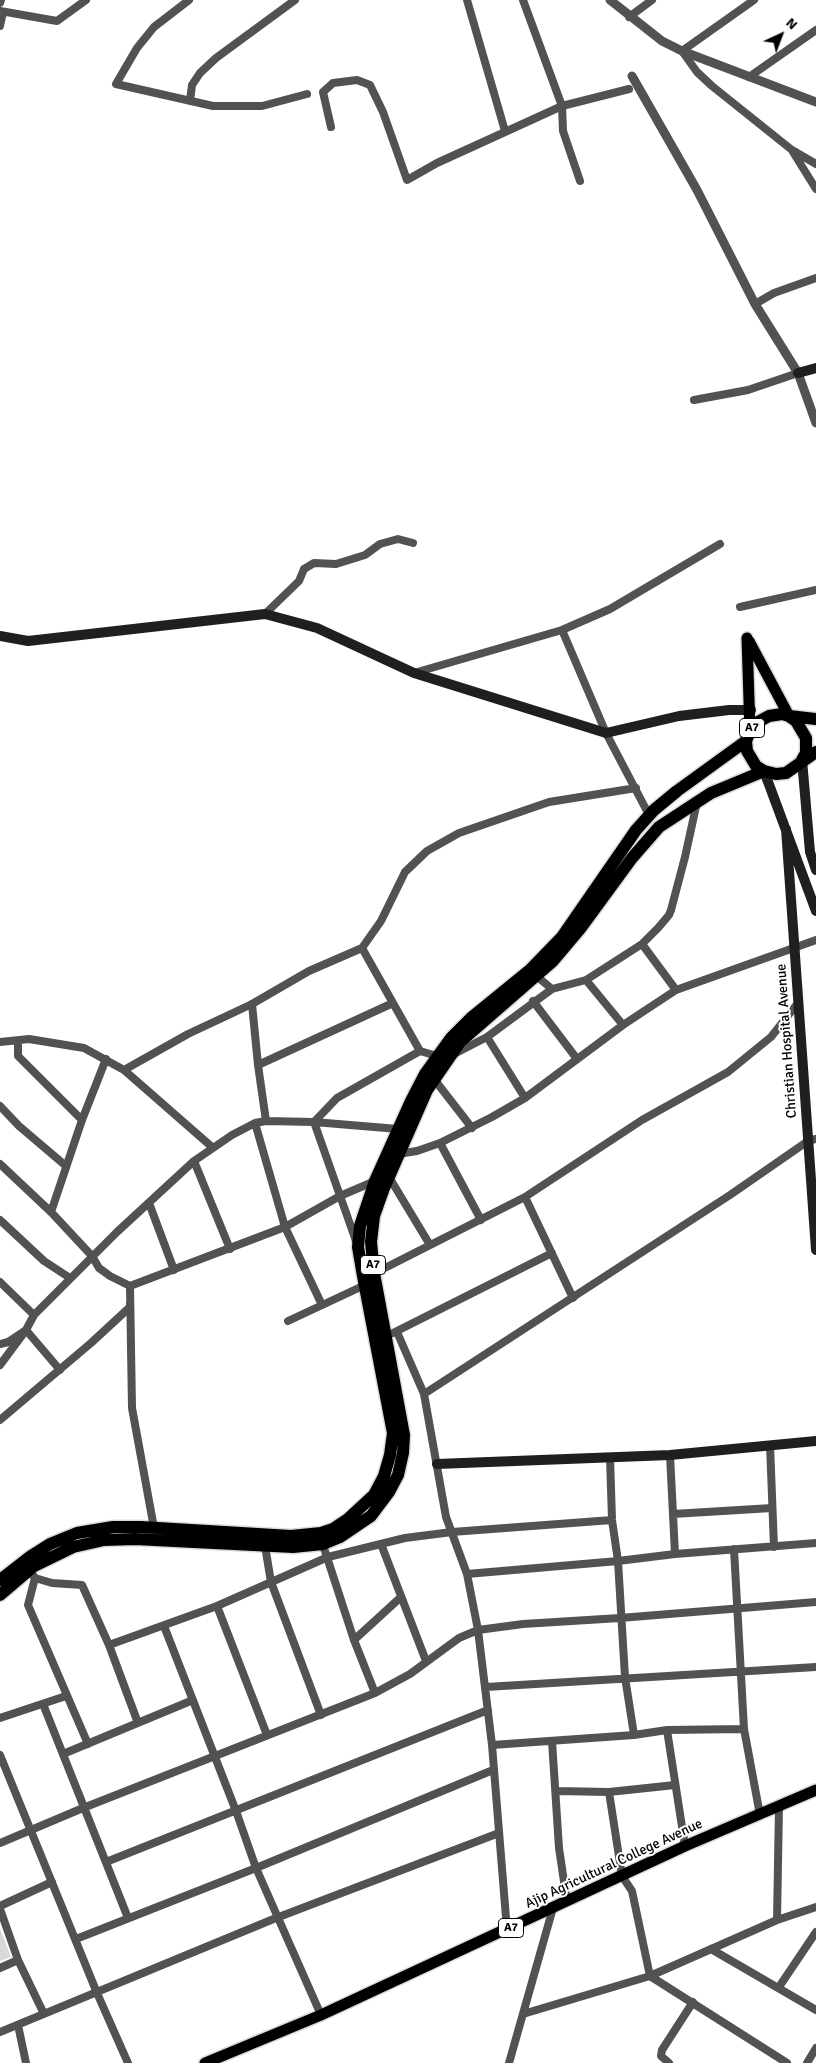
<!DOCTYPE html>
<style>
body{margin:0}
#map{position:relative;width:816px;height:2063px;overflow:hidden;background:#fff;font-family:Signika,sans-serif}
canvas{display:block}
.north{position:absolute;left:756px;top:10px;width:50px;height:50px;-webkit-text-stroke:4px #fff;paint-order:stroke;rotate:43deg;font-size:14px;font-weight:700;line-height:20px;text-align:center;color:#000}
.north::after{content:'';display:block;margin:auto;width:18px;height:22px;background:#000;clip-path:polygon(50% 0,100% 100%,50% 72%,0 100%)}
</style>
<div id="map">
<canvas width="816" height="2063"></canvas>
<div class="north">N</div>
</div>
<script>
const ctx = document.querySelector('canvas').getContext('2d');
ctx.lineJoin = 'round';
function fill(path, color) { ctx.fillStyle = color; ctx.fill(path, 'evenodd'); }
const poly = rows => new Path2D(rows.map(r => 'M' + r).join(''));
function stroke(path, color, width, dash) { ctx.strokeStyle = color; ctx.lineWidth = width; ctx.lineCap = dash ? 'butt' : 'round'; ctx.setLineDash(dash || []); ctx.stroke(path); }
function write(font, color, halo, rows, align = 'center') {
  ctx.font = font + ' Signika,sans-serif'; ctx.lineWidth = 4; ctx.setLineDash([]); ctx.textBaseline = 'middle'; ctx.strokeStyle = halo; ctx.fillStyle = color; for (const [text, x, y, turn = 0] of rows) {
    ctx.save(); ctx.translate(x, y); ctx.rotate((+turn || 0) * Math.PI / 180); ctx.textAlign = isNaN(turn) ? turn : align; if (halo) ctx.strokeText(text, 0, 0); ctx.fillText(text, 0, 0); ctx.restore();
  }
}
const green = poly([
 [0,1928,11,1957,0,1961]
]);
const minor = poly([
 [189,0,154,27,137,48,116,84,213,106,262,106,307,94],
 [467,0,505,131],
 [523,0,562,106,563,131,580,181],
 [754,0,682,51,697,72,712,86,792,150,816,164],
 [0,3,1,0],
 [0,11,57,21,86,0],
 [629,17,652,0],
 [0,26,3,12],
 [749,77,816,30],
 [190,101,192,85,200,73,216,58,295,0],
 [331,127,323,92,333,83,357,80,370,85,383,112,407,180,437,163,562,106,629,89],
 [793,152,816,189],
 [755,304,774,293,816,278],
 [694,400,748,390,798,373],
 [740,607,816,590],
 [265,614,299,581,304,569,314,563,336,564,365,555,380,544,398,539,413,543],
 [562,630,606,733,649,815],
 [414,673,562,630,610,609,720,544],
 [642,944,676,990],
 [362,948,420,1051,437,1056],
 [534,974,552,989,586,980,642,944,658,928,669,915,671,910,685,857,697,802],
 [586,980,623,1025],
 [533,1001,577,1059],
 [252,1004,258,1065,266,1121],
 [487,1037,525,1098],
 [18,1041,18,1056,82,1120],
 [0,1042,29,1039,84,1048,124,1070,188,1034,252,1004,309,971,362,948,381,921,405,872,427,851,459,833,549,802,636,788],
 [454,1054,487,1037,552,989],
 [258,1065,393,1003],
 [124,1070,212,1147],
 [434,1079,472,1128],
 [0,1106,19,1126,66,1166],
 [255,1123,285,1227,322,1305],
 [440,1143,481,1220],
 [398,1154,417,1151,440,1143,492,1117,525,1098,623,1025,676,990,816,940],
 [194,1161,230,1249],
 [0,1164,51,1212,92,1256,99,1268,110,1276,130,1286,285,1227,340,1196,375,1181],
 [389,1177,430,1245],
 [525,1197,573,1298],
 [149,1203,174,1270],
 [51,1212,82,1120,106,1059],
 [0,1220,44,1261,70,1278],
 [356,1241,314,1122,337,1098,420,1051],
 [373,1274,525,1197,642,1120,728,1072,771,1037,798,1003],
 [0,1282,34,1315],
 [130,1286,132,1408,154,1528],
 [288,1321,365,1285],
 [397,1332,424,1394,446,1517,467,1574,478,1630,492,1745,507,1930],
 [393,1333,552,1253],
 [0,1344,8,1342,26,1330,34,1315,117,1232,194,1161,232,1135,255,1123,266,1121,314,1122,398,1129],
 [0,1365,26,1330,60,1370],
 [424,1394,730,1195,808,1141,816,1139],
 [0,1420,91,1343,130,1307,130,1303],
 [770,1445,774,1547],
 [670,1455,675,1554],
 [610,1457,612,1520,618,1561,625,1677,634,1735],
 [673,1514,772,1508],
 [322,1542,354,1640,375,1693],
 [381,1544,426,1661],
 [265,1546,271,1582,321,1715],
 [734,1549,744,1729,760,1815],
 [29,1570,35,1578,52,1583,82,1585,109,1645,217,1606,328,1557,405,1538,452,1532,612,1520],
 [467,1574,618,1561,675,1554,816,1543],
 [35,1578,28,1605,88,1744],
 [217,1606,267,1735],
 [164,1626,236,1811,256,1868,321,2015],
 [354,1640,401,1597],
 [109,1645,138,1723],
 [486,1687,816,1667],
 [43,1704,128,1918],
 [0,1718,66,1696],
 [667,1730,685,1846],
 [552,1741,559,1848,567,1902],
 [492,1745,634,1735,667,1730,744,1729],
 [63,1754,193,1700],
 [0,1755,97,1993,128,2063],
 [556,1791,609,1792,675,1785],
 [609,1792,622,1876,632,1891,650,1976,787,2063],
 [0,1843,83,1808,375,1693,410,1674,459,1638,478,1630,523,1624,620,1618,816,1602],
 [106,1862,488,1710],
 [0,1906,52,1882],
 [0,1909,18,1960,44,2014],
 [777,1920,779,1806],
 [76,1939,256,1868,493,1770],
 [711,1949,816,2010],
 [0,1968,18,1960],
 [779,1987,816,1932],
 [523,2014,650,1976,777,1920,816,1907],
 [18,2025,26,2063],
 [0,2032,276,1918,499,1833],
 [509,2063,553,1908],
 [669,2063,661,2056,662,2050,693,2002],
 [807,2063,816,2048]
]);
const tertiary = poly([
 [610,0,662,41,682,51,816,102],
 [632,76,697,190,755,304,798,373,816,423]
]);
const secondary = poly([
 [798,373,816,368],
 [0,636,28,641,265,614,317,628,414,673,606,733,679,716,729,710,751,710],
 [802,760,810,852,816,870],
 [764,771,816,911],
 [786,829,816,1250],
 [437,1464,670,1455,816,1441]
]);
const primary = poly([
 [747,638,750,731],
 [749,641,789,716],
 [205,2063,321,2015,685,1846,816,1790]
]);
const trunk = poly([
 [789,716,816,719],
 [802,760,806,753,806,738,796,721,789,716,782,714,769,716,756,723,750,731,746,741,747,751,756,766,764,771,776,774,786,773,816,752],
 [0,1580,31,1556,50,1544,77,1533,113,1527,141,1527,291,1536,321,1533,333,1529,348,1519,374,1495,384,1476,390,1455,393,1433,363,1276,358,1247,360,1226,375,1181,411,1101,425,1074,451,1038,471,1018,530,970,562,937,636,830,654,810,677,791,746,741],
 [0,1595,34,1566,73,1547,104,1540,135,1539,293,1547,323,1544,340,1537,371,1516,389,1492,398,1475,403,1453,404,1435,374,1273,371,1242,374,1216,384,1188,427,1090,460,1042,553,961,580,929,632,858,659,827,711,793,764,771]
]);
const shields = [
 [752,728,25],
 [373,1265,25],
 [511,1928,25]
];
const shieldNames = [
 ["A7",752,728],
 ["A7",373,1265],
 ["A7",511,1928]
];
const streetNames = [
 ["Christian Hospital Avenue",787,1041,-94],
 ["Ajip Agricultural College Avenue",614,1864,-25]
];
fill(green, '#d9d9d9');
stroke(primary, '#dbdbdb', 14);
stroke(trunk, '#dbdbdb', 15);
stroke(minor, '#525252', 8);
stroke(tertiary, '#525252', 9);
stroke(secondary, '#1f1f1f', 10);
stroke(primary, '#000', 11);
stroke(trunk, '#000', 12);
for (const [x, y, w] of shields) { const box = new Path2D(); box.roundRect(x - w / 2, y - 9.5, w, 19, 4); ctx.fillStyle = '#fff'; ctx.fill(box); stroke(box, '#000', 1); }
write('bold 12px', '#000', null, shieldNames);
write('14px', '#000', '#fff', streetNames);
</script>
